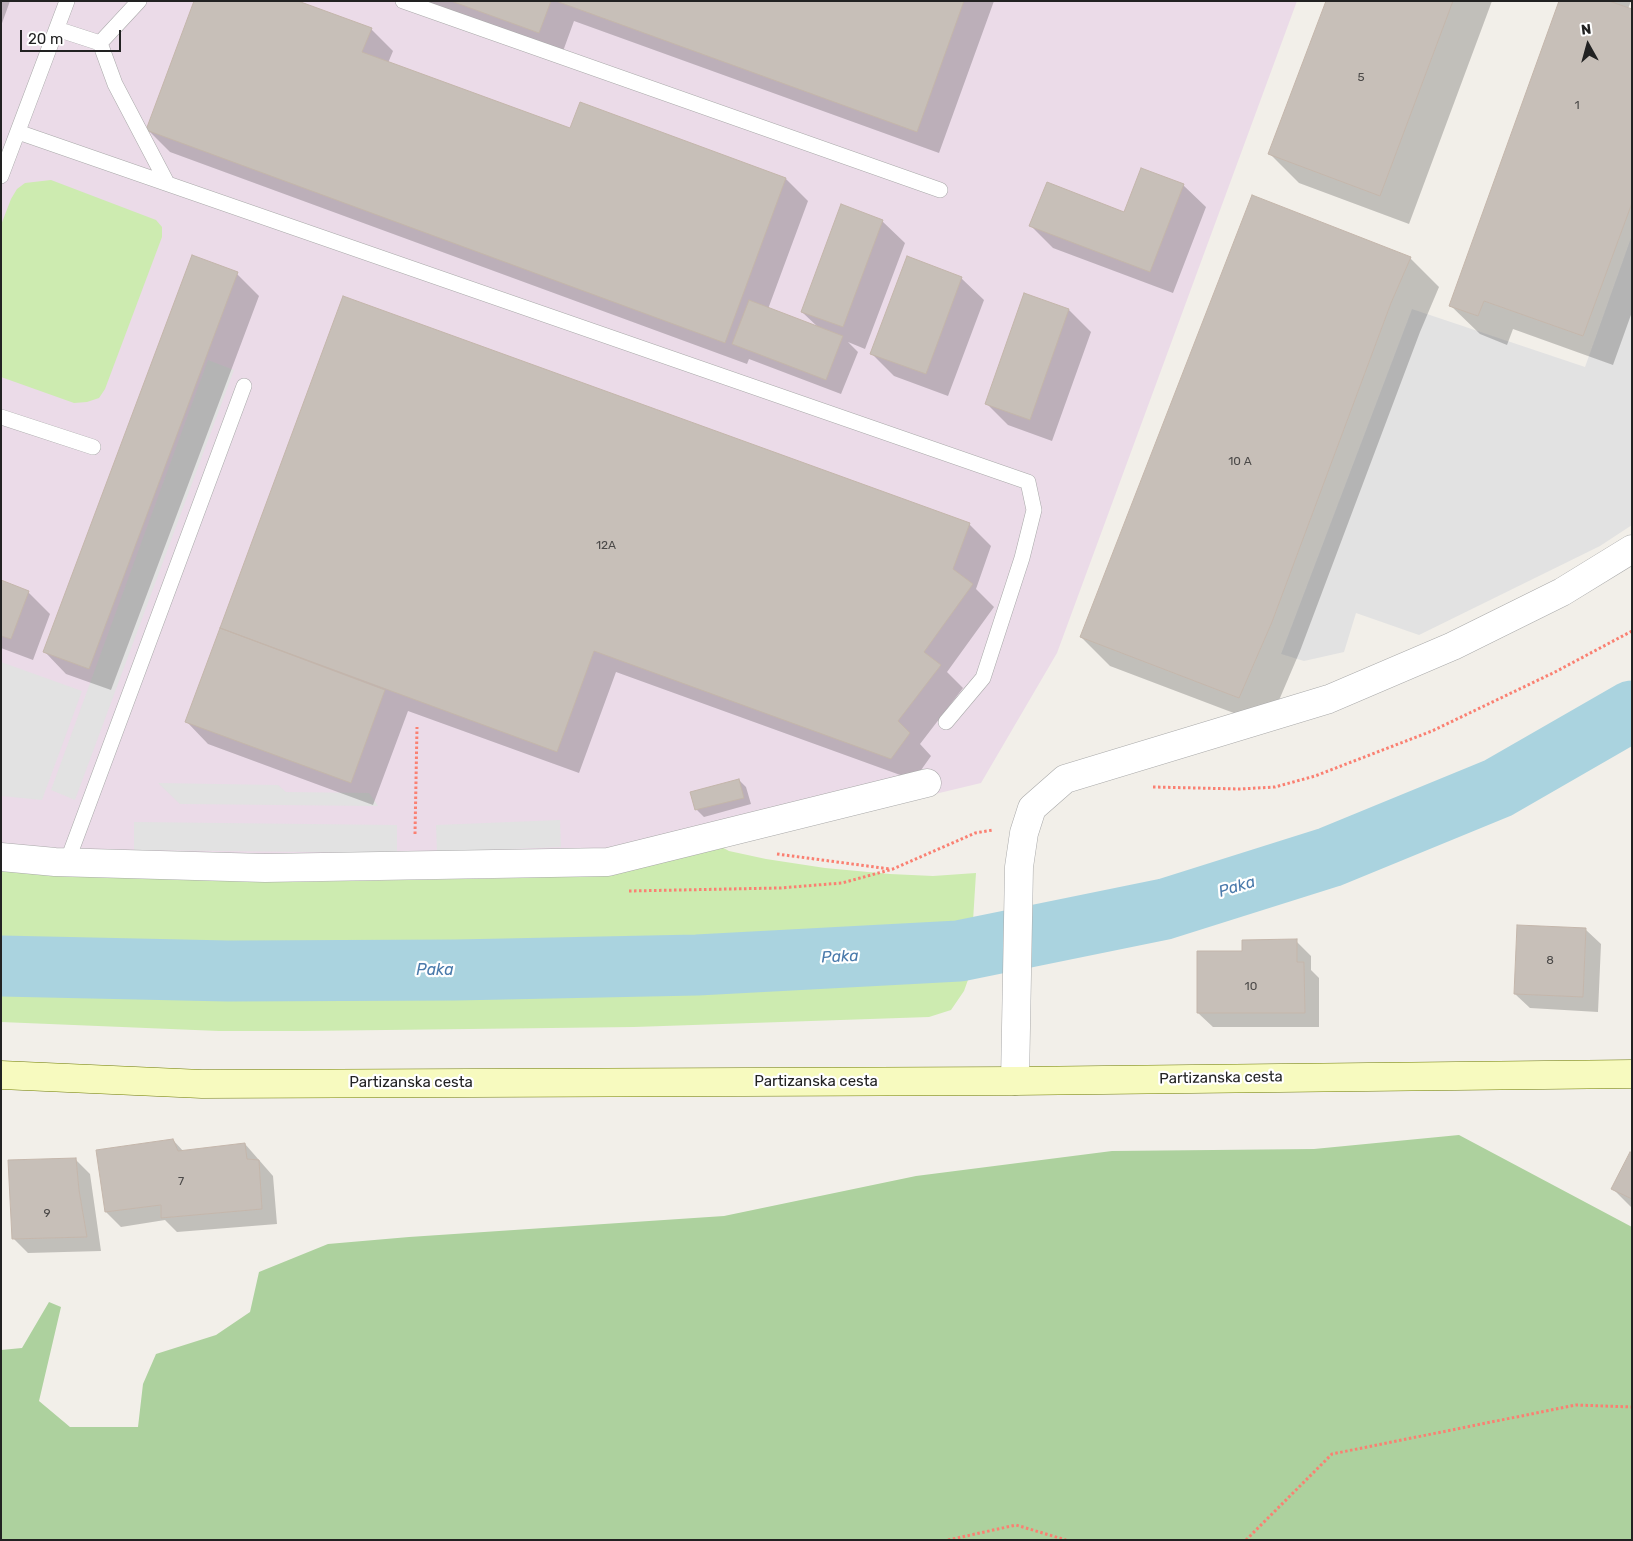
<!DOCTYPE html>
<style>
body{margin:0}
#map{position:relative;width:1633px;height:1541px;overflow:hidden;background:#f2efe9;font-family:Rubik,sans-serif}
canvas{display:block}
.frame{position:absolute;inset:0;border:2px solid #222;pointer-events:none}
.north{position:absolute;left:1563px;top:20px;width:50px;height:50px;-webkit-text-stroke:4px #fff;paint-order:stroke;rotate:353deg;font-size:14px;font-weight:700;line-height:20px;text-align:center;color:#222}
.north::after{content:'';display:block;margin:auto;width:18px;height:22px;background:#222;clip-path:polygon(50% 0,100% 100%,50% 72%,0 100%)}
.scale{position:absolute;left:20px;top:30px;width:101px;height:22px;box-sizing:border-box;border:2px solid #222;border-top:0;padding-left:6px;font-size:15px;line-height:18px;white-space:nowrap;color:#222;-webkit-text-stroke:4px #fff;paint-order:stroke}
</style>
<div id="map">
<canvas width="1633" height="1541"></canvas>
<div class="frame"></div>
<div class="north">N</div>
<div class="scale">20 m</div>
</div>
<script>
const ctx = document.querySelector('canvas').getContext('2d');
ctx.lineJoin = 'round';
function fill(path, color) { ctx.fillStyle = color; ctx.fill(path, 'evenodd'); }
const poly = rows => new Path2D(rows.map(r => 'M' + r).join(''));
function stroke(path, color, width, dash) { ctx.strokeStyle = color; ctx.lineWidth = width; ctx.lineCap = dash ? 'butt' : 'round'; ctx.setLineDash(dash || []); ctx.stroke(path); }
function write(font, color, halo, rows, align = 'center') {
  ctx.font = font + ' Rubik,sans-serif'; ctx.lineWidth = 4.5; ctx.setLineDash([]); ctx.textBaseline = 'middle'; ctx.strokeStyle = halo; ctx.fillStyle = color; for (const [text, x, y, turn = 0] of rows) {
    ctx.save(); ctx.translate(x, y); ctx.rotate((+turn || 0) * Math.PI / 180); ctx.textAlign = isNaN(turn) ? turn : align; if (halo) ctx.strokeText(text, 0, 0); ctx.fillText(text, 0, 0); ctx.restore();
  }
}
const industrial = poly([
 [1,1,1297,1,1057,653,981,783,856,813,716,844,285,882,55,862,1,860]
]);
const grass = poly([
 [51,180,156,220,162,227,162,237,105,389,99,398,87,402,74,403,1,377,1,225,11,199,17,189,25,183],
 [716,844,729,851,766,859,825,868,890,874,933,876,976,873,972,937,855,947,533,957,102,958,1,953,1,870,32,873,285,882,520,878,588,871],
 [974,963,964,991,951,1010,929,1017,634,1027,303,1031,219,1031,1,1022,1,980,216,987,757,980,941,968]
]);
const forest = poly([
 [1459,1135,1632,1227,1632,1540,1,1540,1,1350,22,1348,49,1302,61,1307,39,1401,70,1427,138,1427,143,1384,156,1354,216,1335,250,1312,259,1272,328,1244,409,1237,724,1216,916,1176,1112,1151,1314,1149]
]);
const parking = poly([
 [1632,235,1632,525,1600,546,1419,635,1356,613,1344,652,1304,661,1281,654,1412,309,1585,367],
 [208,360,234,370,75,800,51,790],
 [1,662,82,691,42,800,1,796],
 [158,783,278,785,286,792,369,793,378,806,180,804],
 [560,820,561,847,437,852,436,825],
 [134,822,397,825,397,853,134,850]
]);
const shadow = poly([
 [1,1,10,1,1,26],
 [414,1,994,1,939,153,574,21,562,54],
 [1327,1,1492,1,1409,224,1299,183,1270,154],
 [1561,1,1631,1,1628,9,1632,11,1632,312,1613,365,1513,329,1507,345,1480,334,1450,305],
 [371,29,393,51,388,63,570,130,786,179,808,201,768,309,819,328,802,312,882,221,905,243,865,349,848,342,858,352,841,394,749,359,747,364,170,152,148,130],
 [1183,185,1206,207,1173,293,1053,248,1031,226,1124,214],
 [1410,258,1439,287,1420,332,1300,651,1268,726,1110,666,1081,637],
 [237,274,259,296,111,690,66,674,44,651],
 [961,278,984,300,948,396,894,376,872,354],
 [344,298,969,524,991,546,976,589,994,607,947,672,963,688,920,744,931,756,914,780,616,672,579,773,408,711,373,805,208,744,186,721],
 [1069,310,1091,332,1052,441,1008,425,986,403],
 [1,582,28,592,50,614,33,660,1,648],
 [739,780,746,787,751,804,704,817,697,810,692,792],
 [1586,930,1601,944,1598,1012,1530,1008,1515,994],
 [1296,941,1311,956,1311,970,1319,978,1319,1027,1213,1027,1198,1013,1244,952],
 [173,1140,184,1152,245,1144,273,1176,277,1224,177,1232,165,1220,121,1227,106,1212,97,1151],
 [1632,1154,1632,1208,1613,1189],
 [75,1159,90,1174,101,1251,28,1253,13,1238]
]);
const river = poly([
 [1,966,228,971,456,970,697,965,959,951,1165,909,1330,857,1498,788,1632,711]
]);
const building = poly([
 [194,1,298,1,372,28,362,52,570,128,580,102,786,178,725,343,146,130,194,1],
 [451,1,551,1,539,33,451,1],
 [556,1,964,1,917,132,556,1],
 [1326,1,1453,1,1380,196,1268,154,1326,1],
 [1559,1,1609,1,1632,9,1632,203,1583,336,1484,301,1478,316,1449,306,1559,1],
 [1141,168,1184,184,1150,272,1029,226,1047,182,1124,212,1141,168],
 [1252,195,1411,257,1391,303,1272,622,1239,698,1080,637,1252,195],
 [841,204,883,220,843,327,801,312,841,204],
 [192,255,238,272,89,669,43,652,192,255],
 [907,256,962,277,926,374,870,354,907,256],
 [1024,293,1069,309,1030,420,985,404,1024,293],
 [343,296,970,523,953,569,973,584,924,652,941,665,898,721,910,733,891,759,594,651,557,752,220,628,343,296],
 [749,300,843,336,826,380,732,344,749,300],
 [1,580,29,591,11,639,1,636,1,580],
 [220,628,385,690,351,783,185,722,220,628],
 [739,779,744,798,695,810,690,792,739,779],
 [1517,925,1586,928,1583,997,1514,994,1517,925],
 [1297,939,1297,962,1304,962,1305,1013,1197,1013,1197,951,1242,951,1242,940,1297,939],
 [173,1139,178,1151,245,1143,247,1159,259,1160,262,1209,161,1218,161,1205,105,1212,96,1150,173,1139],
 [1630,1152,1632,1153,1632,1199,1611,1189,1630,1152],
 [76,1158,79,1190,87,1237,12,1239,8,1160,76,1158]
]);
const path = poly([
 [1153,787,1240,789,1275,787,1315,776,1432,731,1555,672,1632,631],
 [415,834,417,727],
 [777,854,890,869],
 [629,891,780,888,842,883,893,869,975,833,993,830],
 [948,1540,1016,1525,1066,1540],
 [1246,1540,1332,1454,1576,1405,1632,1407]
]);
const lane = poly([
 [403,1,940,190],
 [57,29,100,43,115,84,167,183],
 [100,43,139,1],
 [18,132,1028,482,1034,510,1022,558,983,678,946,722],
 [1,176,67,1],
 [1,417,93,447],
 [67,862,244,386]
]);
const street = poly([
 [1,857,55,862,265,868,608,862,927,783],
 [1015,1081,1019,867,1024,833,1032,808,1065,779,1329,699,1453,646,1562,592,1632,549]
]);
const secondary = poly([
 [1,1075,202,1084,1015,1081,1632,1074]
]);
const numberNames = [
 ["5",1361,78],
 ["1",1577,106],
 ["10 A",1240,462],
 ["12A",606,546],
 ["8",1550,961],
 ["10",1251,987],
 ["7",181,1182],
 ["9",47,1214]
];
const streetNames = [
 ["Partizanska cesta",1221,1078,-1],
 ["Partizanska cesta",816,1082],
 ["Partizanska cesta",411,1083]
];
const waterNames = [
 ["Paka",1237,887,-17],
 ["Paka",840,957,-3],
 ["Paka",435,970]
];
fill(industrial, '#ebdbe8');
fill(grass, '#cdebb0');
fill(forest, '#add19e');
fill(parking, '#e2e2e2');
fill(shadow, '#0003');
stroke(river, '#aad3df', 61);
fill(building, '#c7bfb8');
stroke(building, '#c4b6ab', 1);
stroke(lane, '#a9a9a9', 16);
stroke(street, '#a9a9a9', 29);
stroke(secondary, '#707d05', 29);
stroke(path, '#fa8072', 3, [2.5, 2.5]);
stroke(lane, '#fff', 15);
stroke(street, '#fff', 28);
stroke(secondary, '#f7fabf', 28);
write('12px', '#4b4948', null, numberNames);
write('15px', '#222', '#fff', streetNames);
write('italic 16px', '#4a7aab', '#fff', waterNames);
</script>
